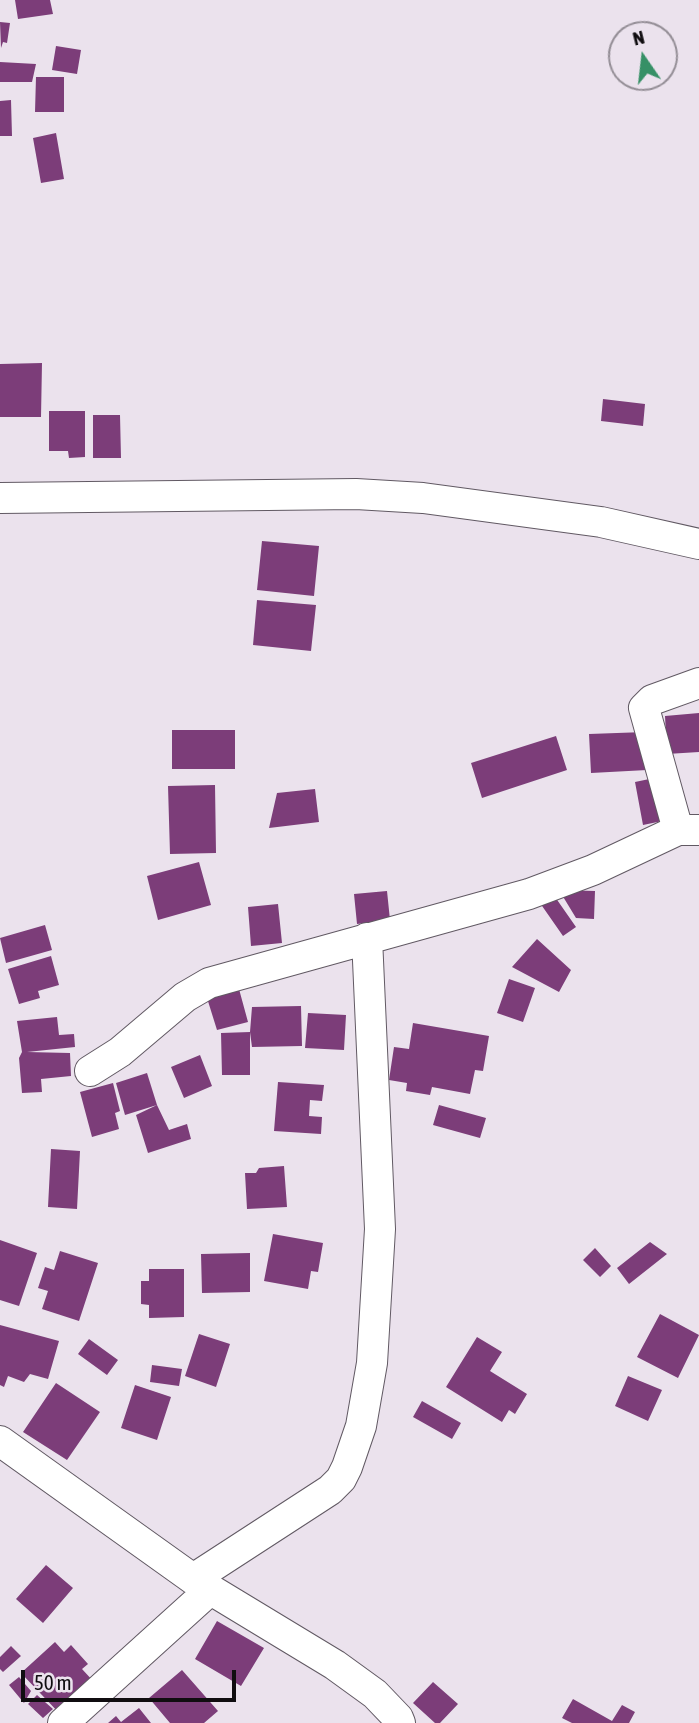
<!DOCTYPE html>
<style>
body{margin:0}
#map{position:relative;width:699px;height:1723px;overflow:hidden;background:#ebe2ed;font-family:"Asap Condensed",sans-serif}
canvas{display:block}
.north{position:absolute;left:608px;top:21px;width:70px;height:70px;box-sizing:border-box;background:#ebe2ed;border:2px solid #938d95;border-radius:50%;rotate:346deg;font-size:19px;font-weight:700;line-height:28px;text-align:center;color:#100d10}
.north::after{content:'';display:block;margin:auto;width:24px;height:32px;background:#369066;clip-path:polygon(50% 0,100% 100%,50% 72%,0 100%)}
.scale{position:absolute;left:21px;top:1670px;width:215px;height:32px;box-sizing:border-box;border:4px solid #100d10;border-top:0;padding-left:9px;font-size:21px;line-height:24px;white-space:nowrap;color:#100d10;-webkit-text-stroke:5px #ebe2ed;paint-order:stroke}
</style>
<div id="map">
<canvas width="699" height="1723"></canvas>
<div class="north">N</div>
<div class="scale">50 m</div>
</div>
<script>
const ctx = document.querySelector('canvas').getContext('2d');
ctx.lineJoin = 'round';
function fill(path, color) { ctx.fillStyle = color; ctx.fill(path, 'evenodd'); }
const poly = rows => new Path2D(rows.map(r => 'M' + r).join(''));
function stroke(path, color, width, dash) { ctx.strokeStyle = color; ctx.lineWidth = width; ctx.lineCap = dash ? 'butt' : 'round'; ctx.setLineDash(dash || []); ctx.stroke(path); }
const building = poly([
 [15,0,50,0,53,14,18,19],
 [0,22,10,23,7,43,3,42,1,48],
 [56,46,81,50,77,74,52,70],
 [0,62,36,64,32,82,0,82],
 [36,77,64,77,64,112,35,112],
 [11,100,12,136,0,136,0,101],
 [56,133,64,179,41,183,33,138],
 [42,363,41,417,0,417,0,364],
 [603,399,645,404,643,426,601,421],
 [49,411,85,411,85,457,69,458,68,451,49,451],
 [93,415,120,415,121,458,93,458],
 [262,541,319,546,314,596,257,590],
 [257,600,316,605,311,651,253,645],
 [699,713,699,752,667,754,665,716],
 [172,730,235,730,235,769,172,769],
 [645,732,647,770,591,773,589,734],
 [556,736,567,770,482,798,471,763],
 [659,777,667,820,643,825,635,782],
 [215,785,216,853,170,854,168,786],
 [315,789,319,822,269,828,277,793],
 [199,862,211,905,158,920,147,876],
 [559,890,595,891,594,919,576,918],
 [387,891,390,920,357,924,354,894],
 [553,894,576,927,563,936,540,903],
 [278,904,282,943,251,946,248,907],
 [45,925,52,950,6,963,0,938],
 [537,939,571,970,559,992,512,967],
 [51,956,59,985,38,991,40,998,19,1004,8,969],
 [509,979,535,988,523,1022,497,1013],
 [239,989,248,1022,217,1030,207,998],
 [301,1006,302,1046,252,1047,250,1032,252,1007],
 [308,1013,346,1015,344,1050,305,1048],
 [57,1017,59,1035,74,1034,75,1047,27,1052,70,1053,71,1076,41,1079,42,1092,22,1093,19,1058,22,1052,17,1021],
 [413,1023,489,1036,483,1071,475,1070,470,1094,432,1087,430,1095,406,1091,407,1083,389,1080,394,1047,409,1049],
 [250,1032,250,1075,222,1075,221,1033],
 [200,1055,212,1086,184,1098,171,1067],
 [147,1073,157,1105,169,1130,187,1124,191,1139,148,1153,136,1115,157,1105,125,1115,116,1083],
 [278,1082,324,1085,322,1101,310,1100,309,1116,322,1117,321,1134,274,1131],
 [113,1083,120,1111,115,1113,119,1129,92,1137,80,1092],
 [439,1105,486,1118,480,1138,433,1125],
 [51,1149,80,1151,77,1209,48,1207],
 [284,1166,287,1207,247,1209,245,1173,256,1173,259,1168],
 [273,1234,323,1243,318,1272,311,1271,308,1289,264,1281],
 [0,1240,37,1253,19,1306,0,1300],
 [650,1242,667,1254,629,1284,617,1268],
 [595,1248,611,1266,600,1277,583,1260],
 [60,1251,98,1263,79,1321,42,1309,48,1291,38,1288,45,1267,54,1270],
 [250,1253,250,1292,202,1293,201,1254],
 [149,1269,184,1269,184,1317,149,1318,149,1305,141,1304,141,1281,149,1281],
 [660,1314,699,1335,678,1378,637,1357],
 [0,1325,59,1341,48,1379,30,1374,24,1382,8,1376,4,1387,0,1385],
 [199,1334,230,1344,216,1387,185,1376],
 [477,1337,502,1352,490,1371,527,1394,515,1414,509,1410,502,1422,446,1387],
 [89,1339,118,1360,107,1375,78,1354],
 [152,1365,182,1369,179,1386,150,1382],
 [628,1376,662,1390,648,1421,615,1406],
 [56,1383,100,1412,67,1460,23,1432],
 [135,1385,171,1397,157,1440,121,1428],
 [422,1401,461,1423,452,1439,413,1417],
 [46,1565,73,1588,43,1623,16,1599],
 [217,1621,264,1648,241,1686,195,1659],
 [55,1642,64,1652,71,1645,88,1664,82,1669,94,1682,60,1714,21,1673],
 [11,1646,21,1656,3,1672,0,1669,0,1657],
 [182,1670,218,1711,204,1723,170,1723,149,1698],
 [19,1677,31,1691,24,1703,9,1685],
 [433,1682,458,1704,440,1723,435,1723,413,1703],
 [37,1695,53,1709,43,1718,28,1704],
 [573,1699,612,1721,622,1705,635,1712,629,1723,572,1723,562,1718],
 [139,1708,151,1723,108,1723,116,1716,121,1722]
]);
const street = poly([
 [0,498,356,494,423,498,601,522,699,544],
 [678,830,644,708,652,700,699,683],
 [90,1071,120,1052,185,997,209,983,529,894,593,870,678,830,699,830],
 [0,1441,193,1579,335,1665,375,1694,398,1718,400,1723],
 [193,1579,330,1490,341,1479,347,1467,361,1426,372,1363,380,1229,367,938],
 [63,1723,210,1590]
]);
fill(building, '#7c3d79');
stroke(street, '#615963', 32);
stroke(street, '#fff', 30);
</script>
